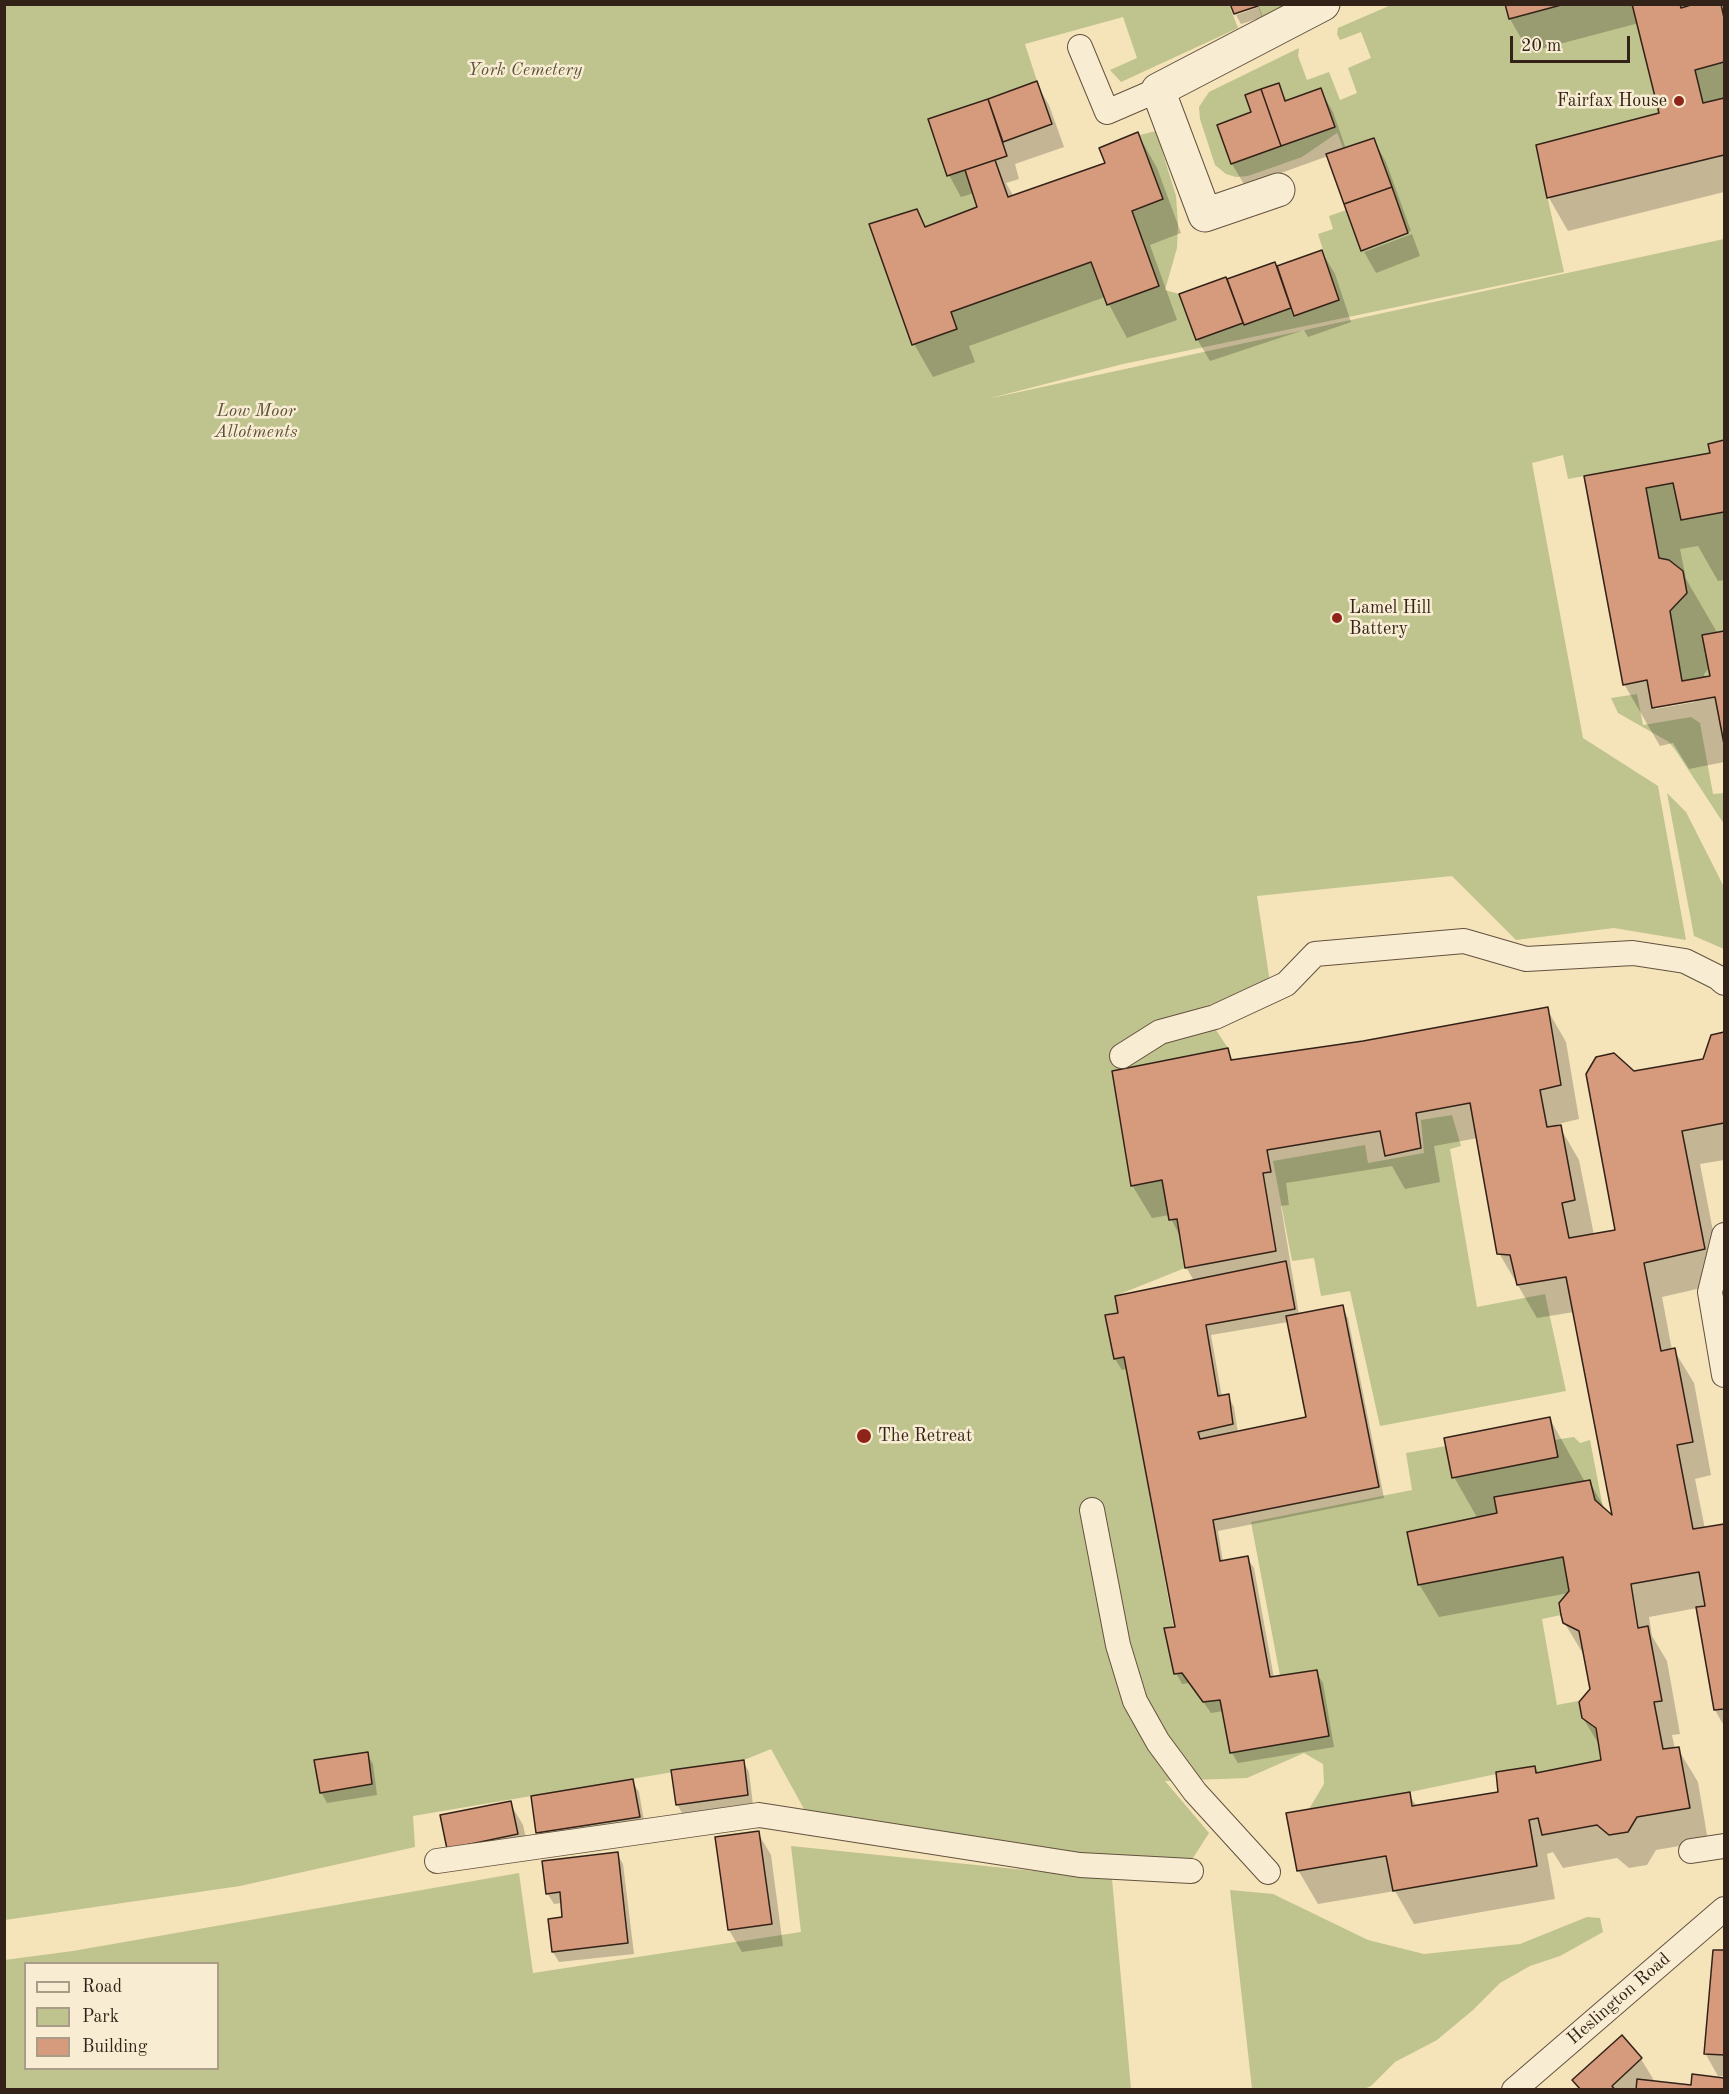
<!DOCTYPE html>
<style>
body{margin:0}
#map{position:relative;width:1729px;height:2094px;overflow:hidden;background:#f5e3ba;font-family:"Old Standard TT",serif}
canvas{display:block}
.frame{position:absolute;inset:0;border:6px solid #332218;pointer-events:none}
.legend{position:absolute;left:24px;top:1962px;width:195px;height:108px;box-sizing:border-box;background:#f8edd2;border:2px solid #a99c88;margin:0;padding:8px 10px;list-style:none;font-size:18px;color:#332218}
.legend li{display:flex;align-items:center;gap:12px;height:30px}
.legend b{width:30px;border:2px solid #a99c88}
.scale{position:absolute;left:1510px;top:36px;width:120px;height:27px;box-sizing:border-box;border:3px solid #332218;border-top:0;padding-left:8px;font-size:18px;line-height:21px;white-space:nowrap;color:#332218;-webkit-text-stroke:4px #f8edd2;paint-order:stroke}
</style>
<div id="map">
<canvas width="1729" height="2094"></canvas>
<div class="frame"></div>
<ul class="legend">
<li><b style="height:8px;background:#f8edd2"></b>Road</li>
<li><b style="height:16px;background:#bfc38d"></b>Park</li>
<li><b style="height:16px;background:#d69b7d"></b>Building</li>
</ul>
<div class="scale">20 m</div>
</div>
<script>
const ctx = document.querySelector('canvas').getContext('2d');
ctx.lineJoin = 'round';
function fill(path, color) { ctx.fillStyle = color; ctx.fill(path, 'evenodd'); }
const poly = rows => new Path2D(rows.map(r => 'M' + r).join(''));
function stroke(path, color, width, dash) { ctx.strokeStyle = color; ctx.lineWidth = width; ctx.lineCap = dash ? 'butt' : 'round'; ctx.setLineDash(dash || []); ctx.stroke(path); }
function write(font, color, halo, rows, align = 'center') {
  ctx.font = font + ' "Old Standard TT",serif'; ctx.lineWidth = 5; ctx.setLineDash([]); ctx.textBaseline = 'middle'; ctx.strokeStyle = halo; ctx.fillStyle = color; for (const [text, x, y, turn = 0] of rows) {
    ctx.save(); ctx.translate(x, y); ctx.rotate((+turn || 0) * Math.PI / 180); ctx.textAlign = isNaN(turn) ? turn : align; if (halo) ctx.strokeText(text, 0, 0); ctx.fillText(text, 0, 0); ctx.restore();
  }
}
const green = poly([
 [1257,4,1290,5,1262,17],
 [4,5,1229,5,1238,28,1121,82,1110,70,1137,58,1123,17,1025,44,1037,81,928,119,947,175,965,170,977,207,925,227,917,209,870,224,913,344,957,329,951,312,1091,262,1107,305,1158,286,1132,212,1163,200,1140,135,1156,131,1176,196,1178,224,1177,248,1165,290,1179,294,1196,340,1243,323,1244,325,1291,308,1294,315,1339,300,1318,234,1333,229,1329,216,1346,210,1362,251,1408,233,1374,138,1343,148,1337,132,1337,133,1302,157,1248,176,1236,177,1226,174,1215,165,1200,119,1199,107,1209,92,1299,48,1298,56,1307,80,1329,72,1340,100,1357,93,1348,68,1371,58,1361,32,1340,40,1337,34,1338,28,1391,5,1505,5,1509,19,1565,5,1632,5,1659,113,1536,145,1564,272,1123,364,987,399,1724,239,1724,440,1709,444,1710,453,1568,479,1563,455,1532,463,1583,738,1658,786,1686,940,1614,928,1516,940,1452,876,1257,896,1270,983,1201,1008,1228,1048,1112,1071,1131,1185,1162,1180,1169,1220,1177,1219,1185,1268,1115,1296,1118,1313,1105,1316,1114,1359,1124,1357,1182,1673,1203,1702,1220,1700,1230,1753,1329,1736,1317,1670,1280,1676,1251,1522,1412,1490,1406,1453,1446,1446,1453,1477,1557,1457,1554,1440,1574,1437,1580,1443,1590,1440,1603,1508,1595,1500,1590,1480,1494,1497,1497,1513,1407,1532,1418,1585,1563,1557,1569,1591,1559,1603,1561,1615,1542,1619,1557,1705,1578,1701,1582,1718,1596,1728,1601,1761,1536,1773,1535,1766,1410,1792,1309,1809,1324,1784,1323,1764,1304,1753,1247,1778,1165,1781,1209,1833,1193,1858,1119,1866,809,1818,771,1749,744,1760,413,1816,415,1847,240,1886,5,1920],
 [1278,83,1285,101,1320,88,1335,126,1231,164,1217,125,1251,112,1245,95],
 [1724,62,1724,98,1703,103,1695,70],
 [1673,483,1681,520,1724,512,1724,631,1703,635,1710,676,1682,681,1670,611,1687,593,1683,571,1669,560,1659,558,1646,488],
 [1637,694,1643,725,1691,717,1700,723,1713,794,1724,793,1724,824,1676,751,1669,742,1618,713,1611,698],
 [1667,793,1686,812,1724,887,1724,949,1694,936],
 [1452,1115,1461,1146,1450,1149,1477,1307,1545,1294,1566,1391,1380,1426,1350,1291,1321,1296,1314,1258,1292,1261,1273,1161,1365,1145,1368,1163,1424,1153,1421,1120],
 [791,1846,1112,1879,1131,2089,5,2089,4,1960,73,1951,519,1873,533,1973,801,1932],
 [26,1964,218,1964,218,2068,26,2068],
 [1230,1890,1273,1894,1368,1940,1424,1954,1520,1944,1587,1917,1600,1918,1603,1932,1560,1956,1530,1966,1500,1983,1473,2010,1437,2040,1395,2062,1371,2086,1364,2089,1252,2089]
]);
const shadow = poly([
 [1507,4,1721,4,1724,10,1724,192,1568,231,1549,198,1537,146,1661,114,1639,23,1529,52,1510,19],
 [1259,7,1263,17,1241,24,1236,15],
 [1036,83,1049,105,1064,147,1015,164,1019,179,1006,183,1014,197,1106,164,1138,134,1157,168,1181,233,1150,245,1177,320,1127,338,1105,297,969,346,975,362,933,377,914,344,916,210,927,228,979,208,974,193,961,197,949,175,930,120],
 [1278,85,1287,101,1320,89,1333,112,1346,149,1373,139,1386,162,1411,231,1364,248,1364,252,1412,234,1420,256,1376,273,1363,250,1328,156,1245,186,1232,164,1253,113],
 [1322,252,1335,274,1351,322,1308,337,1304,330,1210,361,1197,339,1226,281,1274,264,1276,267],
 [1724,442,1724,580,1718,581,1698,546,1680,549,1686,579,1718,634,1724,632,1724,762,1689,769,1673,743,1660,746,1624,684,1585,477,1712,454,1710,445],
 [1710,667,1712,677,1705,678,1704,674],
 [1695,699,1695,702,1655,709,1655,706],
 [1547,1009,1566,1042,1579,1119,1558,1124,1579,1160,1594,1235,1617,1231,1634,1072,1705,1060,1712,1037,1724,1034,1724,1160,1700,1164,1723,1283,1662,1297,1672,1350,1674,1350,1694,1383,1711,1475,1695,1479,1705,1529,1724,1525,1724,1726,1715,1710,1697,1608,1649,1617,1652,1636,1667,1661,1680,1734,1672,1735,1675,1749,1678,1749,1698,1782,1708,1841,1656,1850,1647,1865,1629,1868,1617,1858,1563,1868,1553,1852,1547,1854,1555,1899,1414,1924,1395,1891,1318,1904,1298,1870,1409,1794,1417,1807,1500,1793,1535,1767,1539,1774,1603,1761,1601,1748,1583,1718,1591,1689,1585,1657,1564,1622,1569,1593,1439,1617,1419,1584,1478,1519,1454,1477,1550,1419,1585,1482,1589,1481,1608,1514,1614,1519,1574,1312,1537,1318,1499,1253,1478,1138,1434,1146,1440,1182,1405,1189,1392,1166,1286,1183,1289,1205,1281,1206,1299,1315,1342,1307,1348,1318,1384,1498,1218,1531,1223,1562,1247,1558,1254,1568,1274,1678,1316,1672,1323,1683,1334,1747,1238,1763,1232,1753,1223,1711,1211,1713,1190,1683,1182,1684,1176,1673,1177,1628,1128,1368,1122,1370,1115,1359,1107,1316,1119,1314,1194,1281,1186,1267,1182,1240,1169,1215,1152,1218,1132,1185,1227,1050,1234,1061,1363,1042],
 [1288,1322,1307,1418,1238,1433,1234,1407,1228,1396,1222,1397,1211,1335],
 [367,1754,373,1764,377,1795,327,1803,321,1792],
 [743,1761,749,1772,753,1805,683,1815,677,1804],
 [632,1781,639,1792,645,1827,544,1844,538,1833,532,1798],
 [510,1803,523,1825,530,1857,461,1870,449,1848],
 [758,1833,771,1855,783,1946,742,1952,729,1930],
 [617,1853,623,1864,634,1954,559,1962,553,1952,564,1918,562,1903,554,1904,547,1893],
 [1714,1951,1724,1952,1724,2076,1718,2076,1705,2053],
 [1622,2037,1641,2059,1655,2082,1692,2087,1693,2076,1724,2080,1724,2090,1579,2090,1574,2080]
]);
const building = poly([
 [1230,4,1257,4,1258,6,1234,14,1230,4],
 [1505,4,1565,4,1509,19,1505,4],
 [1632,4,1680,4,1681,8,1694,4,1721,4,1724,18,1724,62,1695,70,1703,103,1724,98,1724,155,1547,198,1536,145,1659,113,1632,4],
 [1037,81,1052,124,1003,142,988,99,1037,81],
 [1279,83,1285,101,1321,88,1335,127,1281,146,1261,89,1279,83],
 [1261,89,1281,146,1231,164,1217,125,1251,112,1245,95,1261,89],
 [988,99,1007,156,947,176,928,119,988,99],
 [1138,132,1163,199,1132,211,1159,286,1107,305,1091,262,951,312,957,329,912,345,869,224,917,209,925,227,977,207,965,170,995,160,1008,197,1105,163,1099,148,1138,132],
 [1374,138,1392,187,1344,204,1326,154,1374,138],
 [1392,187,1408,233,1361,251,1344,204,1392,187],
 [1322,250,1339,300,1294,316,1277,266,1322,250],
 [1275,262,1291,308,1244,325,1227,279,1275,262],
 [1226,277,1243,323,1196,340,1179,294,1226,277],
 [1724,440,1724,512,1681,520,1673,483,1646,488,1659,558,1669,560,1683,571,1687,593,1670,611,1682,681,1710,676,1702,635,1724,631,1724,744,1715,697,1652,708,1647,680,1623,685,1584,476,1710,453,1708,444,1724,440],
 [1548,1007,1561,1085,1540,1090,1547,1127,1561,1125,1575,1200,1562,1203,1569,1238,1615,1230,1586,1074,1596,1057,1614,1053,1634,1071,1703,1059,1711,1035,1724,1032,1724,1123,1682,1131,1705,1249,1644,1263,1661,1351,1675,1348,1693,1442,1677,1445,1693,1529,1724,1524,1724,1709,1714,1710,1696,1607,1705,1606,1699,1572,1631,1584,1638,1628,1648,1626,1662,1701,1654,1702,1663,1749,1679,1747,1690,1808,1637,1817,1628,1832,1609,1835,1597,1825,1542,1835,1538,1818,1529,1820,1537,1866,1393,1891,1386,1856,1297,1871,1286,1813,1410,1792,1412,1806,1498,1792,1496,1772,1535,1766,1536,1773,1601,1760,1596,1728,1582,1718,1579,1702,1590,1689,1579,1631,1563,1623,1561,1615,1559,1603,1569,1591,1563,1557,1418,1585,1407,1532,1497,1513,1494,1497,1590,1480,1595,1500,1612,1515,1566,1277,1517,1285,1510,1255,1497,1254,1470,1103,1416,1113,1421,1148,1385,1156,1380,1131,1267,1150,1271,1172,1263,1173,1276,1251,1185,1268,1177,1219,1169,1220,1162,1180,1131,1186,1112,1071,1228,1048,1231,1060,1363,1041,1548,1007],
 [1286,1261,1295,1309,1206,1325,1218,1396,1229,1394,1233,1424,1198,1432,1200,1439,1306,1417,1286,1316,1343,1305,1379,1487,1213,1520,1220,1561,1248,1556,1270,1677,1317,1670,1329,1736,1230,1753,1220,1700,1203,1702,1182,1673,1174,1674,1164,1628,1175,1627,1124,1357,1114,1359,1105,1315,1118,1313,1115,1296,1286,1261],
 [1550,1417,1558,1457,1452,1478,1444,1438,1550,1417],
 [368,1752,372,1784,320,1793,314,1760,368,1752],
 [744,1760,748,1795,676,1805,671,1770,744,1760],
 [633,1779,640,1817,536,1833,531,1796,633,1779],
 [511,1801,518,1834,447,1849,440,1815,511,1801],
 [759,1831,772,1924,728,1930,715,1837,759,1831],
 [618,1852,628,1943,552,1952,548,1919,562,1917,560,1892,546,1894,542,1861,618,1852],
 [1713,1950,1724,1950,1724,2055,1704,2054,1713,1950],
 [1622,2035,1642,2058,1612,2086,1615,2090,1581,2090,1572,2080,1622,2035],
 [1692,2074,1724,2078,1724,2090,1636,2090,1637,2079,1691,2085,1692,2074]
]);
const lane = poly([
 [1080,47,1107,112,1158,90],
 [1122,1056,1160,1032,1215,1017,1286,984,1315,954,1464,941,1526,959,1633,953,1685,961,1717,977,1724,983],
 [1724,1235,1710,1292,1724,1375],
 [1092,1510,1118,1645,1135,1701,1158,1742,1195,1792,1268,1872],
 [1691,1851,1724,1846],
 [437,1861,759,1815,1080,1865,1191,1871],
 [1514,2090,1724,1909]
]);
const street = poly([
 [1278,190,1205,215,1158,90,1323,4]
]);
const markers = [
 [1679,101,6,"#8f2418"],
 [1337,618,6,"#8f2418"],
 [864,1436,8,"#8f2418"]
];
const parkNames = [
 ["York Cemetery",525,70],
 ["Low Moor",256,411],
 ["Allotments",256,432]
];
const poiNames = [
 ["Fairfax House",1667,101,"right"],
 ["Lamel Hill",1349,608],
 ["Battery",1349,629],
 ["The Retreat",878,1436]
];
const streetNames = [
 ["Heslington Road",1619,1999,-41]
];
fill(green, '#bfc38d');
fill(shadow, '#0003');
fill(building, '#d69b7d');
stroke(building, '#332218', 1.5);
stroke(lane, '#645240', 26);
stroke(street, '#645240', 35);
stroke(lane, '#f8edd2', 24);
stroke(street, '#f8edd2', 33);
for (const [x, y, r, color] of markers) { const dot = new Path2D(); dot.arc(x, y, r, 0, 2 * Math.PI); ctx.fillStyle = color; ctx.fill(dot); stroke(dot, '#f8edd2', 2); }
write('italic 18px', '#5d523b', '#f8edd2', parkNames);
write('18px', '#332218', '#f8edd2', poiNames, 'left');
write('18px', '#332218', '#f8edd2', streetNames);
</script>
